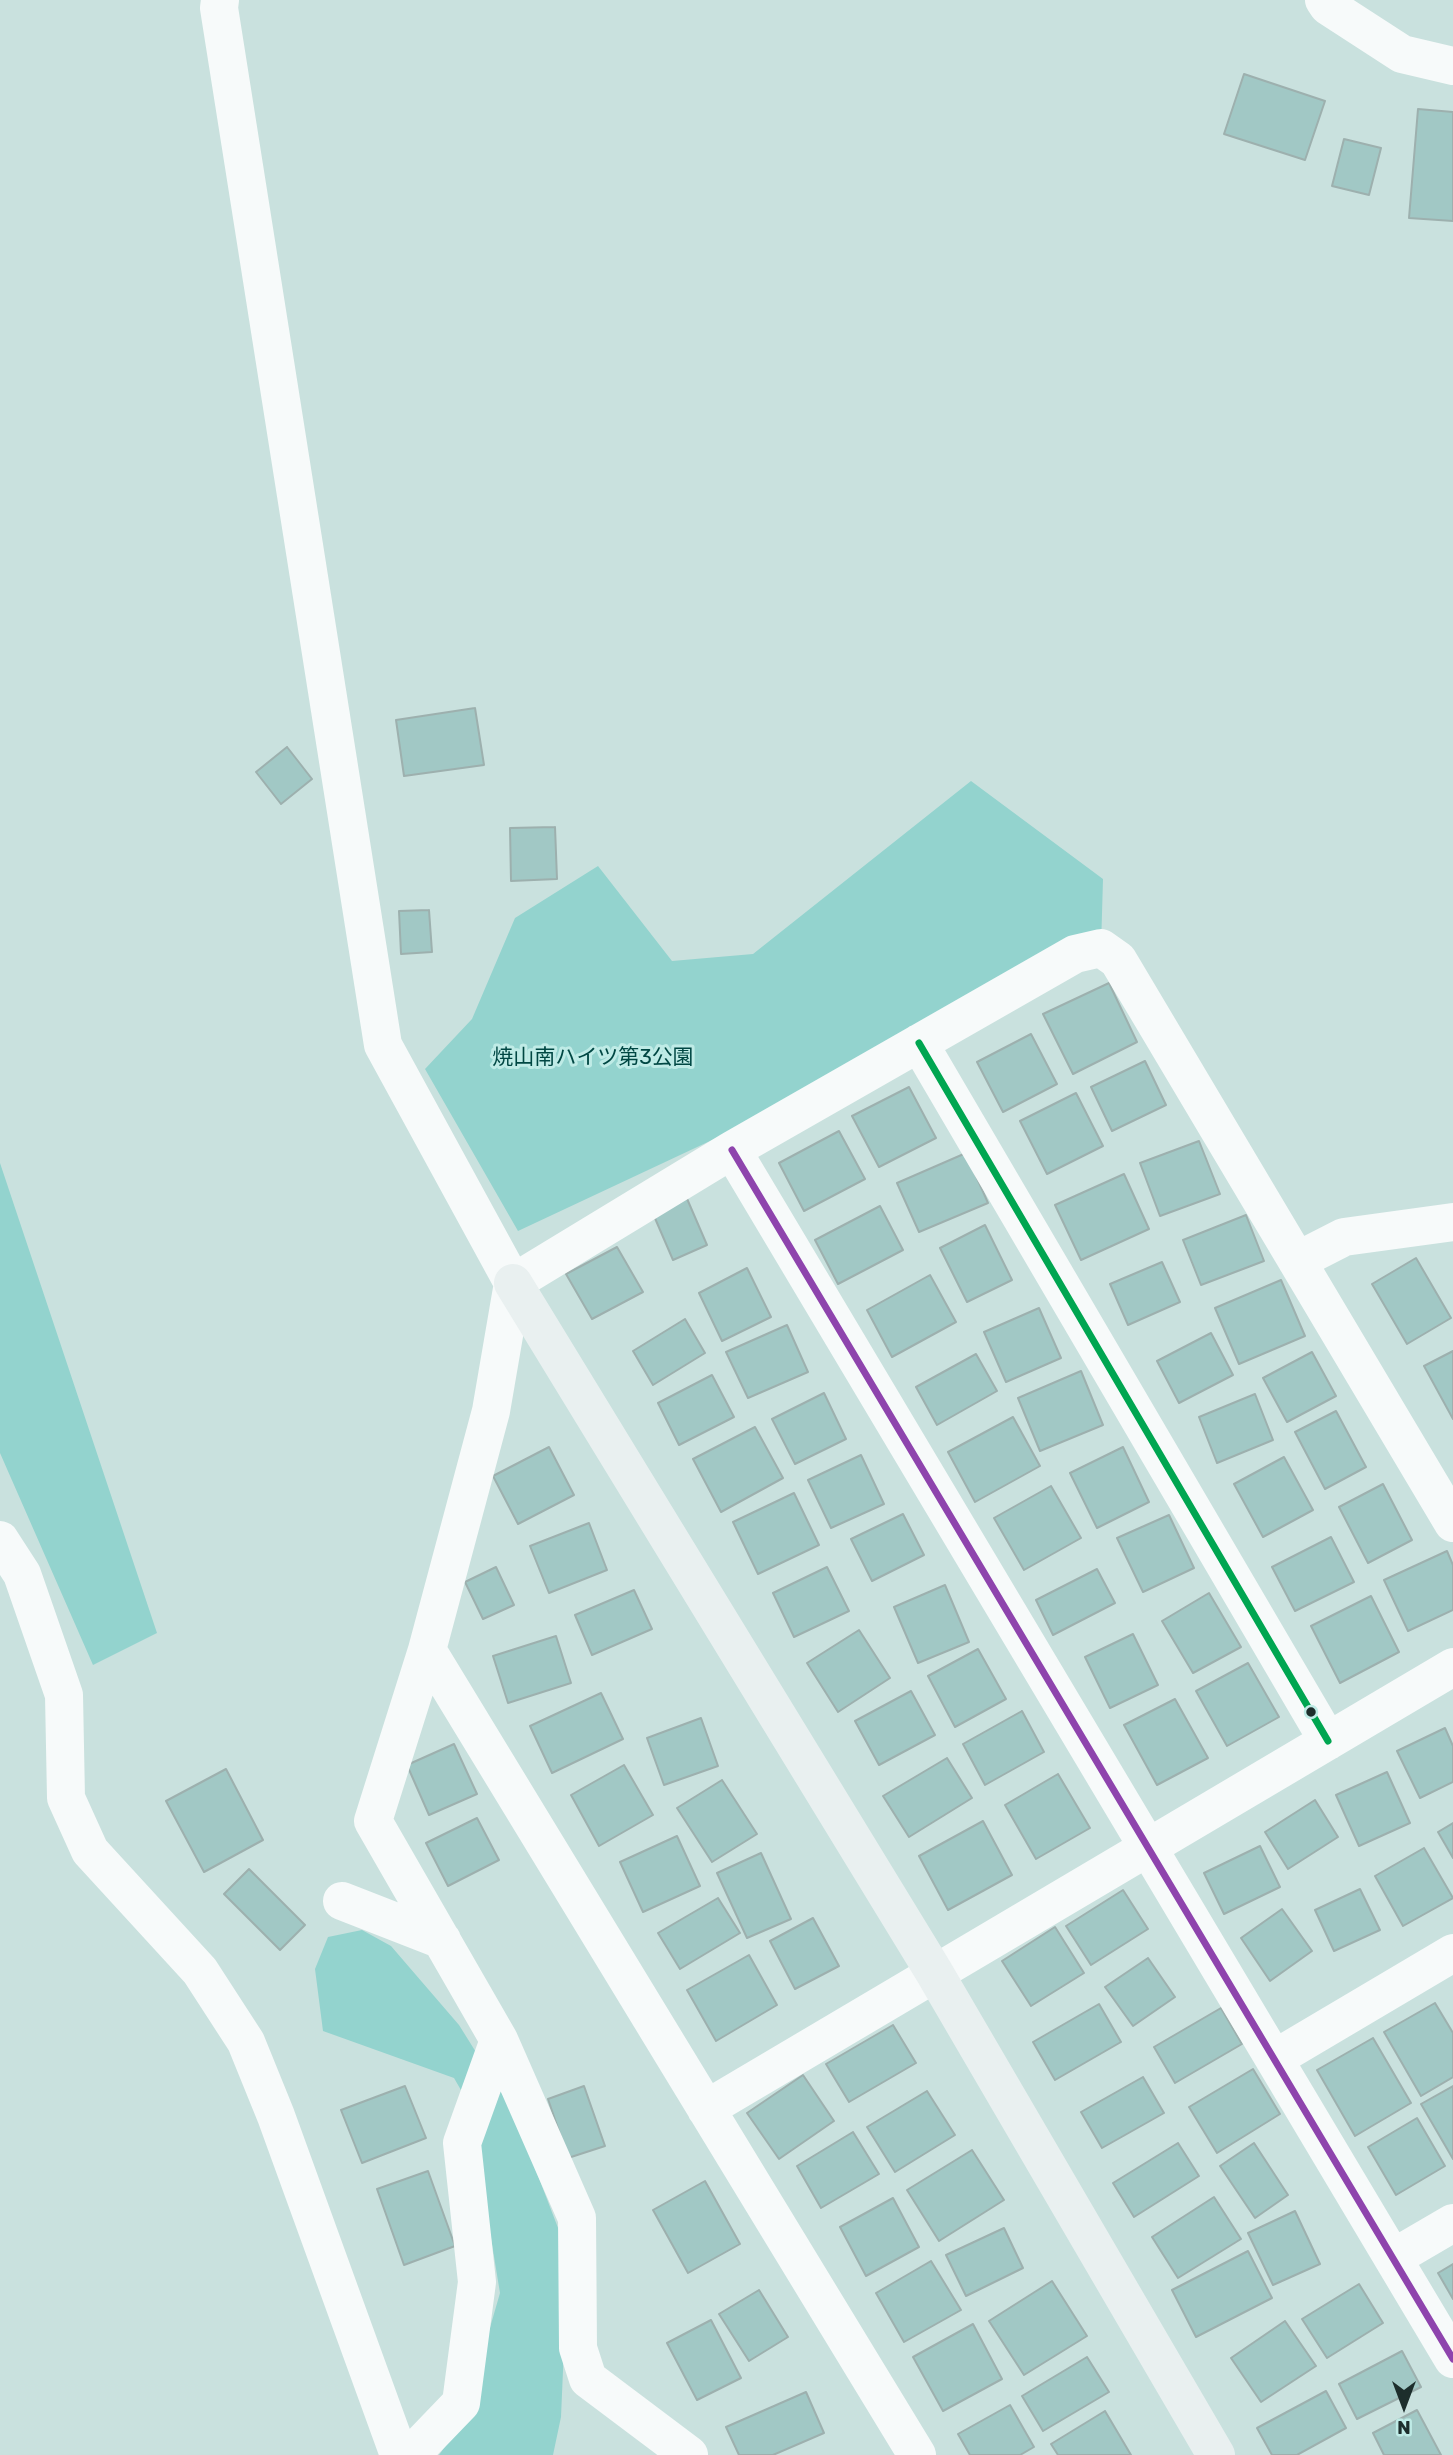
<!DOCTYPE html>
<meta charset="utf-8">
<style>
body{margin:0}
#map{position:relative;width:1453px;height:2455px;overflow:hidden;background:#c9e1de;font-family:Rubik,sans-serif}
canvas{display:block}
.north{position:absolute;left:1369px;top:2371px;width:70px;height:70px;-webkit-text-stroke:5px #bfebe6;paint-order:stroke;rotate:180deg;font-size:19px;font-weight:700;line-height:28px;text-align:center;color:#1d2e2c}
.north::after{content:'';display:block;margin:auto;width:24px;height:32px;background:#1d2e2c;clip-path:polygon(50% 0,100% 100%,50% 72%,0 100%)}
</style>
<div id="map">
<canvas width="1453" height="2455"></canvas>
<div class="north">N</div>
</div>
<script>
const ctx = document.querySelector('canvas').getContext('2d');
ctx.lineJoin = 'round';
function fill(path, color) { ctx.fillStyle = color; ctx.fill(path, 'evenodd'); }
const poly = rows => new Path2D(rows.map(r => 'M' + r).join(''));
function stroke(path, color, width, dash) { ctx.strokeStyle = color; ctx.lineWidth = width; ctx.lineCap = dash ? 'butt' : 'round'; ctx.setLineDash(dash || []); ctx.stroke(path); }
function write(font, color, halo, rows, align = 'center') {
  ctx.font = font + ' Rubik,"Noto Sans JP",sans-serif'; ctx.lineWidth = 6; ctx.setLineDash([]); ctx.textBaseline = 'middle'; ctx.strokeStyle = halo; ctx.fillStyle = color; for (const [text, x, y, turn = 0] of rows) {
    ctx.save(); ctx.translate(x, y); ctx.rotate((+turn || 0) * Math.PI / 180); ctx.textAlign = isNaN(turn) ? turn : align; if (halo) ctx.strokeText(text, 0, 0); ctx.fillText(text, 0, 0); ctx.restore();
  }
}
const green = poly([
 [971,781,1103,879,1101,948,919,1043,518,1231,425,1069,472,1019,515,918,598,866,672,961,753,954],
 [0,1163,157,1633,93,1665,0,1453],
 [362,1930,391,1946,459,2025,514,2113,568,2254,561,2417,553,2455,439,2455,463,2421,500,2293,469,2104,454,2078,323,2031,315,1969,328,1937]
]);
const building = poly([
 [1244,74,1325,101,1305,160,1224,134,1244,74],
 [1418,109,1453,112,1453,221,1409,218,1418,109],
 [1344,139,1381,148,1369,195,1332,186,1344,139],
 [475,708,484,765,404,776,396,720,475,708],
 [287,747,312,779,281,804,256,772,287,747],
 [555,827,557,879,511,881,510,828,555,827],
 [429,910,432,952,401,954,399,911,429,910],
 [1109,983,1137,1042,1073,1074,1043,1014,1109,983],
 [1031,1034,1057,1084,1003,1112,977,1062,1031,1034],
 [1145,1061,1166,1105,1112,1131,1091,1087,1145,1061],
 [909,1087,936,1138,879,1167,852,1116,909,1087],
 [1076,1093,1103,1146,1047,1174,1020,1121,1076,1093],
 [839,1131,865,1179,804,1211,779,1163,839,1131],
 [1199,1141,1220,1194,1160,1216,1140,1163,1199,1141],
 [966,1153,988,1203,919,1232,897,1183,966,1153],
 [1124,1174,1149,1229,1081,1260,1055,1205,1124,1174],
 [685,1194,707,1245,673,1260,651,1209,685,1194],
 [880,1206,903,1250,838,1284,815,1240,880,1206],
 [1246,1215,1264,1261,1201,1285,1183,1240,1246,1215],
 [985,1225,1012,1280,967,1302,940,1248,985,1225],
 [617,1247,643,1292,592,1319,566,1274,617,1247],
 [1416,1258,1451,1318,1407,1344,1372,1284,1416,1258],
 [1162,1262,1180,1302,1128,1325,1110,1284,1162,1262],
 [747,1268,771,1317,722,1341,699,1293,747,1268],
 [930,1275,956,1322,892,1357,867,1310,930,1275],
 [1281,1280,1305,1336,1239,1364,1215,1308,1281,1280],
 [1039,1308,1061,1358,1006,1382,984,1332,1039,1308],
 [685,1319,705,1353,653,1385,633,1351,685,1319],
 [787,1325,808,1372,748,1398,726,1352,787,1325],
 [1211,1333,1233,1375,1179,1403,1157,1361,1211,1333],
 [1453,1351,1453,1419,1424,1366,1453,1351],
 [1312,1352,1336,1396,1287,1422,1263,1378,1312,1352],
 [976,1354,997,1391,937,1425,916,1387,976,1354],
 [1081,1371,1103,1425,1040,1451,1018,1398,1081,1371],
 [712,1375,734,1417,679,1445,658,1403,712,1375],
 [824,1393,846,1439,795,1464,772,1419,824,1393],
 [1255,1394,1273,1440,1217,1463,1199,1417,1255,1394],
 [1336,1411,1366,1467,1325,1489,1295,1432,1336,1411],
 [1013,1417,1040,1466,975,1502,948,1452,1013,1417],
 [755,1427,783,1478,721,1512,693,1459,755,1427],
 [549,1447,574,1495,518,1524,493,1476,549,1447],
 [1123,1447,1149,1502,1097,1528,1070,1473,1123,1447],
 [861,1455,884,1504,831,1528,808,1480,861,1455],
 [1284,1457,1313,1510,1263,1537,1234,1484,1284,1457],
 [1383,1484,1412,1540,1368,1563,1339,1507,1383,1484],
 [1051,1486,1081,1538,1024,1570,994,1518,1051,1486],
 [794,1493,819,1545,758,1574,733,1522,794,1493],
 [903,1514,924,1555,872,1581,851,1539,903,1514],
 [1169,1515,1194,1568,1143,1592,1117,1538,1169,1515],
 [589,1523,607,1570,549,1593,530,1546,589,1523],
 [1331,1537,1354,1582,1295,1611,1272,1567,1331,1537],
 [1447,1551,1453,1565,1453,1610,1408,1631,1384,1580,1447,1551],
 [496,1567,514,1605,483,1619,465,1582,496,1567],
 [827,1567,849,1611,794,1637,773,1593,827,1567],
 [1097,1569,1115,1603,1053,1635,1036,1600,1097,1569],
 [945,1585,969,1642,918,1663,894,1607,945,1585],
 [634,1590,652,1629,592,1655,575,1615,634,1590],
 [1209,1593,1241,1647,1193,1673,1162,1621,1209,1593],
 [1371,1596,1399,1652,1340,1683,1311,1626,1371,1596],
 [859,1630,890,1678,838,1712,807,1663,859,1630],
 [1133,1634,1158,1685,1110,1708,1085,1657,1133,1634],
 [556,1636,571,1683,508,1703,493,1656,556,1636],
 [978,1649,1006,1699,955,1727,928,1676,978,1649],
 [1248,1663,1279,1717,1227,1746,1196,1691,1248,1663],
 [911,1691,935,1735,879,1765,855,1721,911,1691],
 [601,1693,623,1739,552,1773,530,1726,601,1693],
 [1175,1699,1208,1758,1157,1785,1124,1725,1175,1699],
 [1022,1711,1044,1752,985,1785,963,1744,1022,1711],
 [701,1718,718,1766,664,1785,647,1738,701,1718],
 [1445,1728,1453,1746,1453,1782,1420,1798,1397,1751,1445,1728],
 [454,1744,477,1794,429,1815,407,1765,454,1744],
 [947,1758,972,1798,909,1837,883,1796,947,1758],
 [624,1765,653,1815,599,1846,571,1795,624,1765],
 [226,1769,263,1840,204,1872,166,1801,226,1769],
 [1387,1772,1410,1823,1359,1846,1336,1795,1387,1772],
 [1058,1774,1090,1828,1036,1859,1005,1805,1058,1774],
 [722,1780,757,1834,712,1862,677,1808,722,1780],
 [1315,1800,1338,1837,1288,1869,1265,1832,1315,1800],
 [477,1818,499,1860,448,1886,426,1843,477,1818],
 [983,1821,1012,1875,948,1910,919,1856,983,1821],
 [1453,1823,1453,1858,1438,1832,1453,1823],
 [677,1836,700,1886,643,1912,620,1862,677,1836],
 [1260,1846,1280,1887,1224,1914,1204,1873,1260,1846],
 [1424,1848,1453,1898,1403,1926,1375,1876,1424,1848],
 [761,1853,791,1919,747,1938,717,1873,761,1853],
 [249,1869,305,1925,280,1950,224,1894,249,1869],
 [1360,1889,1380,1930,1334,1951,1315,1910,1360,1889],
 [1123,1890,1148,1929,1091,1965,1066,1926,1123,1890],
 [718,1898,740,1933,680,1969,658,1933,718,1898],
 [1282,1909,1312,1951,1270,1981,1241,1938,1282,1909],
 [813,1918,839,1966,795,1989,770,1941,813,1918],
 [1055,1927,1084,1973,1031,2006,1002,1961,1055,1927],
 [749,1955,777,2005,716,2041,687,1990,749,1955],
 [1148,1958,1175,1997,1133,2026,1105,1987,1148,1958],
 [1435,2003,1453,2033,1453,2077,1421,2096,1384,2032,1435,2003],
 [1099,2004,1121,2042,1055,2080,1033,2042,1099,2004],
 [1221,2008,1242,2044,1175,2083,1154,2047,1221,2008],
 [893,2025,916,2063,849,2102,826,2064,893,2025],
 [1373,2038,1411,2103,1355,2136,1317,2070,1373,2038],
 [1253,2069,1280,2114,1217,2153,1189,2107,1253,2069],
 [803,2075,834,2121,779,2159,747,2113,803,2075],
 [1143,2077,1164,2113,1102,2148,1081,2112,1143,2077],
 [405,2086,426,2138,362,2163,341,2110,405,2086],
 [584,2086,605,2146,568,2158,548,2099,584,2086],
 [1453,2086,1453,2159,1421,2104,1453,2086],
 [927,2091,955,2135,895,2172,867,2127,927,2091],
 [1417,2118,1445,2166,1396,2195,1368,2147,1417,2118],
 [853,2132,879,2174,821,2208,797,2166,853,2132],
 [1178,2143,1199,2176,1134,2217,1113,2183,1178,2143],
 [1254,2143,1288,2195,1255,2218,1220,2166,1254,2143],
 [972,2150,1004,2200,939,2241,907,2190,972,2150],
 [428,2171,455,2246,404,2265,377,2189,428,2171],
 [705,2181,740,2244,688,2273,653,2210,705,2181],
 [1214,2197,1241,2239,1178,2278,1152,2237,1214,2197],
 [893,2198,919,2247,866,2276,840,2227,893,2198],
 [1295,2211,1320,2264,1273,2285,1248,2233,1295,2211],
 [1004,2228,1023,2268,966,2296,946,2255,1004,2228],
 [1248,2251,1272,2298,1196,2337,1172,2290,1248,2251],
 [931,2261,961,2310,904,2342,876,2293,931,2261],
 [1453,2264,1453,2299,1438,2273,1453,2264],
 [1052,2281,1087,2336,1024,2375,989,2321,1052,2281],
 [1359,2284,1383,2323,1327,2358,1302,2319,1359,2284],
 [759,2290,788,2337,749,2361,719,2314,759,2290],
 [711,2320,741,2378,697,2400,667,2343,711,2320],
 [1285,2321,1316,2366,1261,2402,1231,2358,1285,2321],
 [973,2324,1002,2379,943,2411,913,2357,973,2324],
 [1402,2351,1421,2387,1357,2419,1339,2384,1402,2351],
 [1087,2357,1109,2392,1043,2431,1022,2396,1087,2357],
 [1326,2391,1346,2428,1297,2455,1272,2455,1257,2428,1326,2391],
 [806,2392,824,2433,773,2455,739,2455,726,2427,806,2392],
 [1010,2405,1034,2447,1020,2455,970,2455,958,2434,1010,2405],
 [1417,2410,1441,2455,1384,2455,1373,2433,1417,2410],
 [1105,2411,1131,2455,1058,2455,1051,2444,1105,2411]
]);
const street = poly([
 [220,0,219,8,383,1045,513,1283],
 [1324,0,1328,6,1402,54,1453,66],
 [919,1043,1328,1741],
 [732,1150,1453,2359],
 [1297,1261,1344,1237,1453,1222],
 [0,1540,22,1574,64,1695,66,1798,90,1851,200,1971,246,2042,276,2116,399,2455],
 [427,1650,917,2455],
 [342,1901,442,1940],
 [1274,2059,1453,1953],
 [706,2109,1453,1667],
 [1393,2258,1453,2223],
 [411,2455,461,2403,477,2282,462,2143,499,2040],
 [689,2455,588,2379,578,2348,577,2218,499,2040,373,1821,427,1650,491,1411,513,1283,732,1150,1075,954,1101,948,1118,960,1453,1523]
]);
const secondary = poly([
 [513,1283,934,1972,1216,2455]
]);
const bus1 = poly([
 [919,1043,1328,1741]
]);
const bus2 = poly([
 [732,1150,1453,2359]
]);
const markers = [
 [1311,1712,6,"#1d2e2c"]
];
const parkNames = [
 ["焼山南ハイツ第3公園",593,1058]
];
fill(green, '#93d3ce');
fill(building, '#a1c8c5');
stroke(building, '#9db0ae', 2);
stroke(street, '#f7fafa', 38);
stroke(secondary, '#e9f0f0', 38);
stroke(bus1, '#00a651', 7);
stroke(bus2, '#8e44ad', 7);
for (const [x, y, r, color] of markers) { const dot = new Path2D(); dot.arc(x, y, r, 0, 2 * Math.PI); ctx.fillStyle = color; ctx.fill(dot); stroke(dot, '#bfebe6', 2.5); }
write('21px', '#004743', '#bfebe6', parkNames);
</script>
